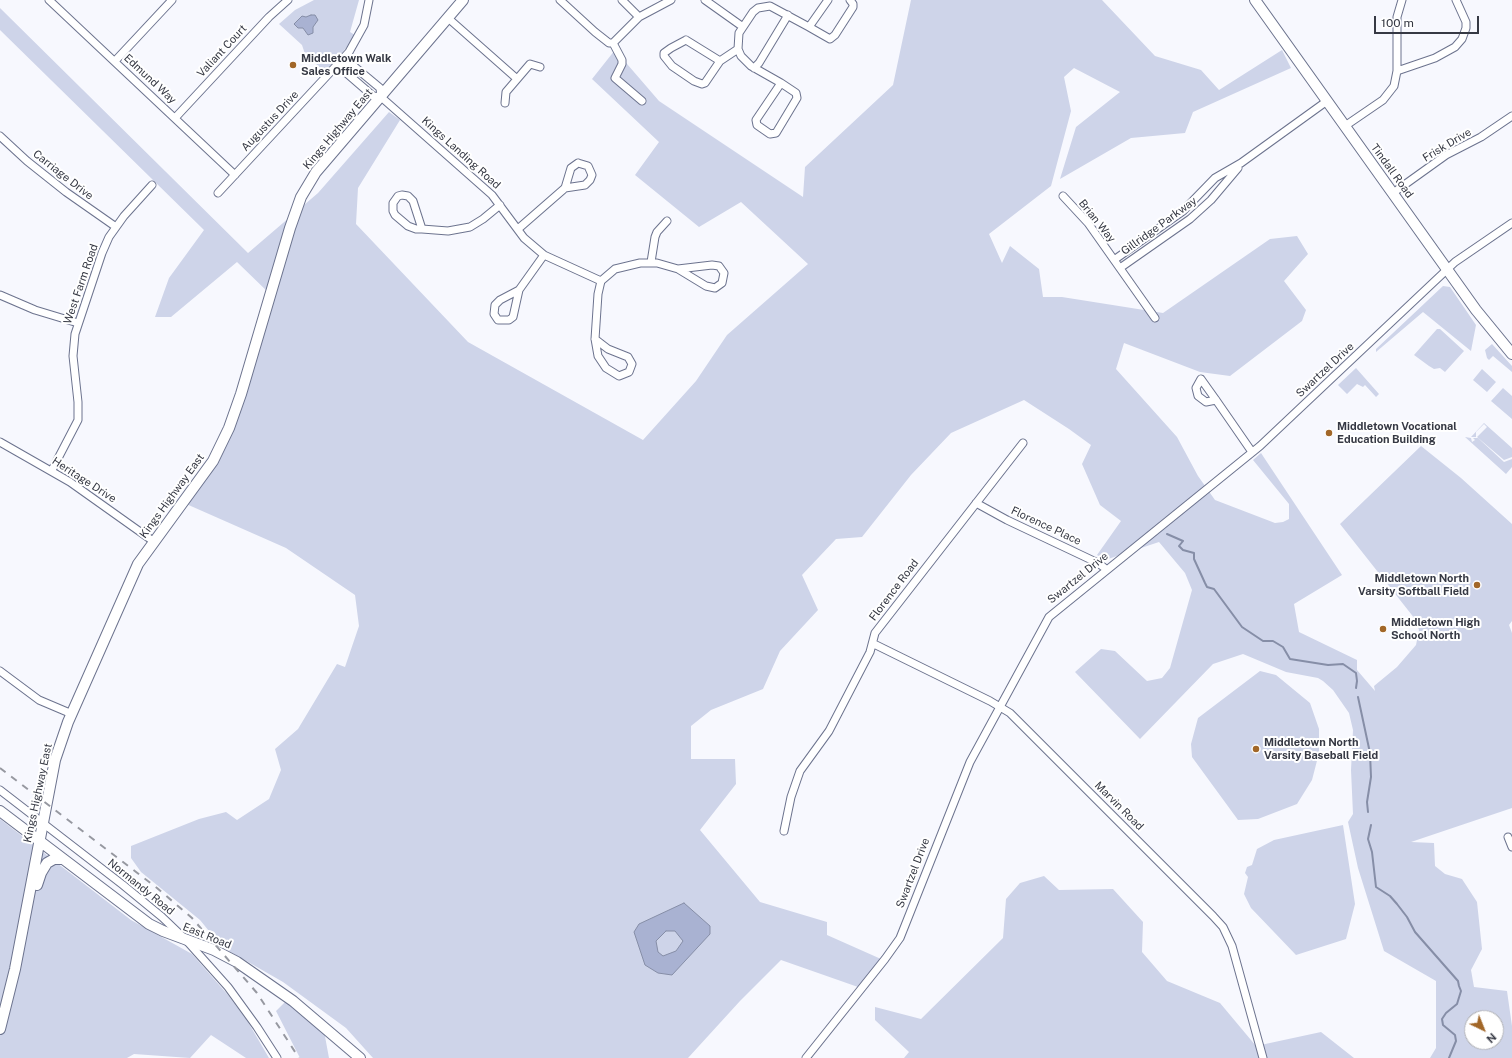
<!DOCTYPE html>
<style>
body{margin:0}
#map{position:relative;width:1512px;height:1058px;overflow:hidden;background:#f7f8fe;font-family:"Public Sans",sans-serif}
canvas{display:block}
.north{position:absolute;left:1464px;top:1010px;width:40px;height:40px;box-sizing:border-box;background:#fff;border:1px solid #afb0b4;border-radius:50%;rotate:137deg;font-size:11px;font-weight:700;line-height:16px;text-align:center;color:#363944}
.north::after{content:'';display:block;margin:auto;width:14px;height:18px;background:#a26728;clip-path:polygon(50% 0,100% 100%,50% 72%,0 100%)}
.scale{position:absolute;left:1374px;top:16px;width:105px;height:18px;box-sizing:border-box;border:2px solid #363944;border-top:0;padding-left:5px;font-size:12px;line-height:14px;white-space:nowrap;color:#363944;-webkit-text-stroke:3px #fff;paint-order:stroke}
</style>
<div id="map">
<canvas width="1512" height="1058"></canvas>
<div class="north">N</div>
<div class="scale">100 m</div>
</div>
<script>
const ctx = document.querySelector('canvas').getContext('2d');
ctx.lineJoin = 'round';
function fill(path, color) { ctx.fillStyle = color; ctx.fill(path, 'evenodd'); }
const poly = rows => new Path2D(rows.map(r => 'M' + r).join(''));
function stroke(path, color, width, dash) { ctx.strokeStyle = color; ctx.lineWidth = width; ctx.lineCap = dash ? 'butt' : 'round'; ctx.setLineDash(dash || []); ctx.stroke(path); }
function write(font, color, halo, rows, align = 'center') {
  ctx.font = font + ' "Public Sans",sans-serif'; ctx.lineWidth = 4; ctx.setLineDash([]); ctx.textBaseline = 'middle'; ctx.strokeStyle = halo; ctx.fillStyle = color; for (const [text, x, y, turn = 0] of rows) {
    ctx.save(); ctx.translate(x, y); ctx.rotate((+turn || 0) * Math.PI / 180); ctx.textAlign = isNaN(turn) ? turn : align; if (halo) ctx.strokeText(text, 0, 0); ctx.fillText(text, 0, 0); ctx.restore();
  }
}
const green = poly([
 [314,0,359,0,350,32,355,35,347,47,325,72,305,54,302,45,279,24,295,10],
 [911,0,1102,0,1155,56,1201,70,1219,90,1282,50,1291,68,1193,112,1185,133,1131,138,1060,179,1076,127,1120,92,1074,68,1064,77,1071,111,1051,186,989,234,1002,263,1010,246,1039,269,1043,297,1062,297,1163,313,1270,239,1297,236,1308,254,1284,281,1306,310,1302,321,1230,376,1200,372,1124,343,1116,369,1177,437,1198,476,1215,500,1275,523,1283,522,1289,519,1289,504,1253,460,1261,453,1342,575,1294,604,1299,632,1357,660,1357,670,1375,691,1374,686,1397,667,1416,645,1419,630,1415,619,1340,524,1421,446,1461,478,1512,524,1512,621,1509,625,1512,633,1512,808,1411,842,1434,843,1435,866,1445,874,1462,879,1477,902,1482,949,1471,970,1474,987,1507,991,1512,1026,1512,1058,1430,1058,1436,1048,1436,981,1384,951,1358,868,1348,822,1353,814,1351,770,1353,730,1349,713,1333,690,1323,681,1318,678,1286,672,1243,654,1213,664,1140,739,1075,672,1101,649,1115,651,1147,681,1162,678,1170,668,1192,590,1185,573,1159,542,1105,560,1097,555,1121,521,1100,505,1082,464,1091,445,1069,429,1024,400,951,433,911,475,862,537,836,539,802,575,818,610,780,651,763,689,711,710,691,726,691,759,735,759,736,784,700,830,760,902,827,922,827,935,881,959,858,987,781,960,740,1001,688,1058,373,1058,346,1028,283,982,222,947,200,920,141,872,131,858,131,846,199,819,226,812,237,820,269,799,281,770,275,749,298,729,337,664,345,667,359,626,355,595,286,548,184,503,222,438,271,295,237,262,171,317,155,317,169,278,204,230,0,30,0,8,248,253,318,193,389,112,400,120,358,188,356,224,468,342,643,440,696,381,727,335,808,264,741,202,699,227,635,175,659,142,592,79,615,50,659,101,803,197,805,167,893,85],
 [1472,1018,1496,1018,1496,1042,1472,1042],
 [1443,286,1450,287,1476,325,1471,351,1423,312,1376,352,1376,349],
 [1437,329,1440,329,1464,351,1445,372,1440,368,1434,369,1429,366,1414,355],
 [1492,344,1512,366,1512,372,1493,356,1489,360,1487,358,1485,350],
 [1356,368,1379,394,1376,397,1365,385,1363,387,1357,384,1347,394,1338,385],
 [1482,369,1496,382,1487,392,1473,380],
 [1503,388,1512,396,1512,419,1491,401],
 [1484,423,1512,448,1512,457,1504,460,1477,437,1487,427,1484,424,1476,432,1476,437,1471,437],
 [1465,437,1471,438,1472,442,1475,440,1473,438,1478,438,1504,462,1512,459,1512,467,1506,474],
 [1260,671,1276,675,1310,703,1319,729,1319,753,1312,780,1297,804,1258,819,1238,820,1192,757,1191,744,1198,718],
 [0,819,131,920,192,954,228,995,248,1022,269,1058,246,1058,211,1035,190,1058,134,1054,127,1058,0,1058],
 [1343,825,1355,904,1346,939,1296,955,1251,908,1244,894,1248,877,1245,873,1247,867,1252,865,1257,849,1274,840],
 [1044,876,1059,890,1113,889,1143,922,1142,952,1167,981,1220,1003,1256,1046,1321,1032,1354,1058,904,1058,909,1052,875,1020,875,1007,921,1019,1003,938,1006,899,1020,883],
 [286,1001,324,1031,329,1058,300,1058,276,1011]
]);
const water = poly([
 [311,15,315,15,318,20,313,27,313,33,308,35,303,28,298,28,294,24,302,16,306,17,311,15],
 [684,903,710,926,710,934,672,975,658,973,645,965,634,932,639,924,684,903],
 [666,931,675,931,683,941,676,951,663,956,658,952,656,941,666,931]
]);
const stream = poly([
 [1167,534,1183,541,1179,546,1183,550,1194,553,1194,559,1205,583,1207,587,1214,589,1242,627,1263,641,1273,641,1283,647,1290,659,1328,665,1343,664,1356,673,1357,681,1356,688],
 [1358,697,1370,753,1371,777,1367,802,1368,812],
 [1371,825,1368,839,1372,852,1376,887,1390,896,1397,904,1407,917,1415,932,1458,981,1459,986,1461,991,1457,1004,1446,1013,1442,1019,1443,1025,1455,1035,1456,1041,1449,1058]
]);
const street = poly([
 [49,0,235,175],
 [560,0,595,32,609,43,613,43,639,17,671,0],
 [622,0,639,17],
 [705,0,743,27],
 [828,0,809,27,830,39,835,35,853,7,853,4,850,0],
 [1402,0,1397,17,1397,71,1435,58,1455,47,1462,39,1466,28,1466,22,1456,0],
 [448,18,516,78],
 [686,40,720,61,705,83,702,84,694,81,672,66,664,56,664,53,671,48,686,40],
 [613,43,622,60,622,64,615,78,642,101],
 [115,61,172,0],
 [720,61,738,49],
 [341,62,350,63,380,88,381,97,373,96,343,70,341,62],
 [754,68,759,63,788,15],
 [781,83,751,66,741,56,738,49,739,33,753,12,758,8,770,6,809,27],
 [781,83,796,93,797,98,776,133,770,134,757,125,756,120,781,83],
 [381,97,492,195,524,238,544,255,601,281],
 [505,103,506,92,530,64,540,67],
 [175,118,269,17,288,0],
 [1345,126,1383,100,1394,86,1397,71],
 [0,136,27,161,66,192,116,227],
 [578,163,588,166,592,175,590,180,585,185,565,188,571,168,578,163],
 [218,193,349,52,364,25,369,0],
 [1393,193,1446,155,1481,137,1512,116],
 [402,195,408,196,413,201,422,229,416,229,408,226,395,215,393,211,393,203,398,196,402,195],
 [1063,196,1088,223,1155,318],
 [422,229,448,231,470,227,483,219,500,205],
 [518,229,565,188],
 [1114,260,1183,211,1215,178,1241,163,1327,101],
 [651,262,655,237,657,232,667,221],
 [712,265,719,266,724,273,722,283,715,288,706,286,678,269,712,265],
 [1120,268,1190,219,1211,200,1238,168],
 [601,281,615,269,640,263,657,263,678,269],
 [519,290,513,317,509,320,498,320,494,314,495,305,500,300,519,290],
 [519,290,544,255],
 [0,295,35,310,78,323],
 [595,339,608,349,628,357,632,364,629,372,619,376,606,368,598,356,595,339],
 [595,339,598,294,601,281],
 [1216,400,1206,402,1198,396,1196,388,1201,379,1216,400,1252,452],
 [0,442,70,482,153,541],
 [52,470,78,420,78,402,73,356,75,334,102,253,109,237,124,216,152,185],
 [976,503,1007,520,1098,563,1106,569],
 [874,644,990,701,1010,713,1213,916,1223,927,1232,946,1263,1058],
 [0,671,39,700,72,714],
 [0,790,123,885,162,917,186,940,228,987,257,1027,277,1058],
 [784,831,791,797,800,771,829,731,870,652,875,633,1023,443],
 [1508,837,1512,847],
 [806,1058,885,959,900,938,970,762,1049,617,1260,446,1455,262,1512,223]
]);
const secondary = poly([
 [1255,0,1476,310,1512,354],
 [0,811,149,924,163,931,214,950,237,962,293,1001,360,1058],
 [37,885,41,873,47,863,54,859,63,859],
 [0,1029,15,969,55,760,68,722,138,564,213,461,229,428,241,394,290,228,301,197,316,172,463,0]
]);
const rail = poly([
 [0,768,157,888,192,918,257,993,299,1058]
]);
const markers = [
 [293,65,4,"#a26728"],
 [1329,433,4,"#a26728"],
 [1477,585,4,"#a26728"],
 [1383,629,4,"#a26728"],
 [1256,749,4,"#a26728"]
];
const streetNames = [
 ["Valiant Court",222,51,-47],
 ["Edmund Way",150,79,43],
 ["Augustus Drive",270,121,-47],
 ["Kings Highway East",338,129,-50],
 ["Frisk Drive",1447,145,-31],
 ["Kings Landing Road",461,153,42],
 ["Tindall Road",1392,171,54],
 ["Carriage Drive",63,175,38],
 ["Brian Way",1097,221,51],
 ["Gillridge Parkway",1159,226,-36],
 ["West Farm Road",81,284,-71],
 ["Swartzel Drive",1325,370,-43],
 ["Heritage Drive",84,480,33],
 ["Kings Highway East",172,496,-54],
 ["Florence Place",1046,526,25],
 ["Swartzel Drive",1078,578,-39],
 ["Florence Road",894,590,-53],
 ["Kings Highway East",38,793,-78],
 ["Marvin Road",1119,806,45],
 ["Swartzel Drive",913,873,-69],
 ["Normandy Road",141,887,39],
 ["East Road",207,936,22]
];
const poiNames = [
 ["Middletown Walk",301,59],
 ["Sales Office",301,72],
 ["Middletown Vocational",1337,427],
 ["Education Building",1337,440],
 ["Middletown North",1469,579,"right"],
 ["Varsity Softball Field",1469,592,"right"],
 ["Middletown High",1391,623],
 ["School North",1391,636],
 ["Middletown North",1264,743],
 ["Varsity Baseball Field",1264,756]
];
fill(green, '#ced4e9');
fill(water, '#a9b2d2');
stroke(water, '#868ea7', 1);
stroke(stream, '#868ea7', 2);
stroke(street, '#6c738e', 9);
stroke(secondary, '#6c738e', 12);
stroke(street, '#fff', 7);
stroke(secondary, '#fff', 10);
stroke(rail, '#9698a0', 2, [7, 7]);
for (const [x, y, r, color] of markers) { const dot = new Path2D(); dot.arc(x, y, r, 0, 2 * Math.PI); ctx.fillStyle = color; ctx.fill(dot); stroke(dot, '#fff', 1.5); }
write('11px', '#363944', '#fff', streetNames);
write('bold 11px', '#363944', '#fff', poiNames, 'left');
</script>
